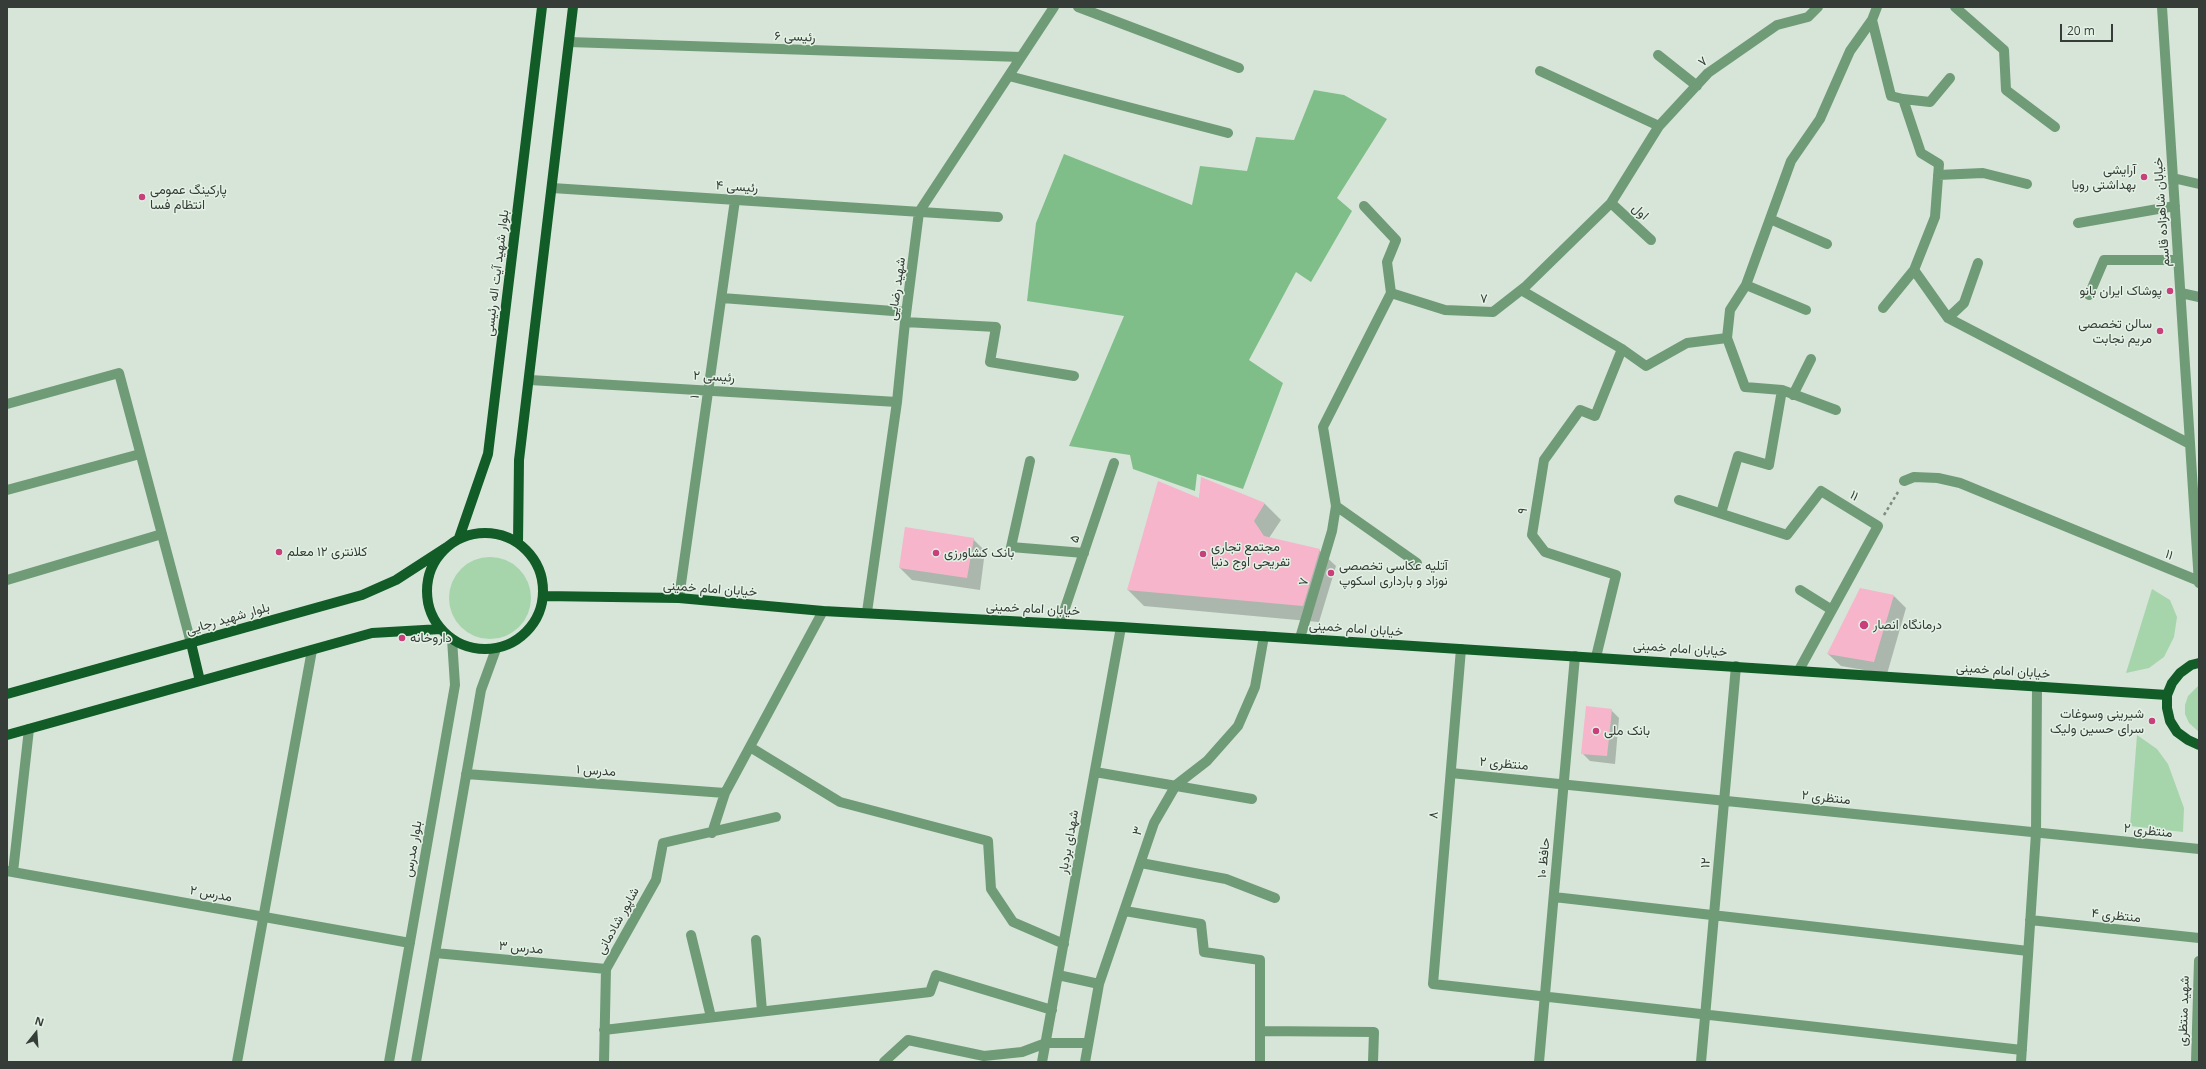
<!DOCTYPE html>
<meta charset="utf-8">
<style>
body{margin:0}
#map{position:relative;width:2206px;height:1069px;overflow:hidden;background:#d6e5d8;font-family:"Open Sans",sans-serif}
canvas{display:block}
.frame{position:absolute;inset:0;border:8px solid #363c37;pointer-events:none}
.north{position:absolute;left:16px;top:1013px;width:40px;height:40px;-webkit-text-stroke:3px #e3f2e5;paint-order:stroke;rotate:17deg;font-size:11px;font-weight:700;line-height:16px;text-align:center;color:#363c37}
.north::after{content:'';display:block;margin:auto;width:14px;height:18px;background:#363c37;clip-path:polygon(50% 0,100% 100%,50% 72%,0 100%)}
.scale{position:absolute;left:2060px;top:24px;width:53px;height:18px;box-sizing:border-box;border:2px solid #363c37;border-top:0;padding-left:5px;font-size:12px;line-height:14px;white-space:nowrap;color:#363c37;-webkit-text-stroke:3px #e3f2e5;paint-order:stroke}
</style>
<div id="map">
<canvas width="2206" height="1069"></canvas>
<div class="frame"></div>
<div class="north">N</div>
<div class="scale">20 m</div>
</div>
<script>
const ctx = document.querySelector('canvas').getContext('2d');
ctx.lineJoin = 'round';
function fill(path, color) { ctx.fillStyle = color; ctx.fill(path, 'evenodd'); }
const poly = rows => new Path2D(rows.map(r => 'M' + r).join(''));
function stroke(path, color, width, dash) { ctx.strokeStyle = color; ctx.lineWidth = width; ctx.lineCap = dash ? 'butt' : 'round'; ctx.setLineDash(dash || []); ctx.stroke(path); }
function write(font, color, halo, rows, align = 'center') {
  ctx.font = font + ' "Open Sans",Vazirmatn,sans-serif'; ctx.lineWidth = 3; ctx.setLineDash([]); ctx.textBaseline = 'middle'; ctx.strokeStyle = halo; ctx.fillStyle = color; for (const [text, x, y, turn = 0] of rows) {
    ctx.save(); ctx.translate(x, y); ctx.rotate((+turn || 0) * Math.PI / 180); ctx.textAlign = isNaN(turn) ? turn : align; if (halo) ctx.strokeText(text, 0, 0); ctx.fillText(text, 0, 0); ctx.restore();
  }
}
const green = poly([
 '449 598a41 41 0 1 1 82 0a41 41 0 1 1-82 0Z',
 [2152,589,2170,600,2177,617,2174,637,2164,657,2149,668,2126,673],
 [2199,685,2199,732,2189,723,2185,714,2185,705,2188,696],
 [2137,735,2157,749,2168,764,2184,808,2183,832,2130,826]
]);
const forest = poly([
 [1314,90,1344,95,1387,119,1337,198,1352,211,1311,282,1296,272,1249,360,1283,383,1243,489,1197,474,1195,491,1133,469,1130,455,1069,446,1124,316,1027,301,1036,223,1064,154,1192,205,1200,166,1247,171,1256,137,1294,140]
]);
const shadow = poly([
 [1202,479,1265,504,1281,520,1269,538,1319,550,1336,566,1319,622,1144,606,1128,590,1199,499],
 [973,539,985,551,980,590,912,580,900,568],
 [1894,596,1906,608,1887,674,1841,666,1828,654],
 [1611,710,1619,718,1615,764,1590,761,1582,753]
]);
const building = poly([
 [1201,477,1265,503,1254,521,1264,536,1320,549,1303,606,1127,590,1158,481,1199,498],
 [905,527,974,538,967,578,899,568],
 [1860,588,1894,595,1874,662,1827,654],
 [1586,706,1612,709,1607,756,1581,754]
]);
const path = poly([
 [1884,515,1898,492]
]);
const minor = poly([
 [1078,7,1239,68],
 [1955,7,2004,50,2006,90,2055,127],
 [2162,7,2199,583],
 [1872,20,1891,96,1903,99,1921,153,1939,164,1935,217,1914,270,1948,318,2190,444],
 [569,42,1021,57],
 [1658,55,1697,86],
 [1540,71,1659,126],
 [1009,76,1228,133],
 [1903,99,1930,102,1950,78],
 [1938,175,1983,173,2027,184],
 [2173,178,2199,184],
 [552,188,998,217],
 [1611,203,1651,240],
 [1364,206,1396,240,1387,262,1391,293],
 [1770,219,1827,244],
 [2078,223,2175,206],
 [1746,285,1806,310],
 [1521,290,1622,349,1646,366,1687,343,1727,338,1730,310,1746,285,1791,161,1820,119,1850,51,1872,20,1877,7],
 [2181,293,2199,297],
 [2089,295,2104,260,2178,260],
 [722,298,906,312],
 [1883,308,1914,270],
 [1948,318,1964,303,1978,263],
 [905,322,996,327,990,362,1074,376],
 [530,380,897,402],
 [1782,390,1836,410],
 [1793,395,1811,359],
 [7,404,119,373,191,643],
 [1030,461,1011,547,1084,553],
 [1904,481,1914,477,1938,478,1960,483,2199,581],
 [7,490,140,454],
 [1679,500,1787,535,1821,491,1878,526,1799,670],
 [1336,506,1417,563],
 [1721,513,1738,456,1769,465,1782,390,1745,387,1727,338],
 [7,580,162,534],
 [1800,590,1832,610],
 [679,598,735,200],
 [867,612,897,402,905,322,919,212,1054,7],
 [1060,623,1114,463],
 [1300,638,1332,531,1336,506,1323,427,1391,293,1445,310,1493,312,1525,287,1611,203,1659,126,1708,73,1777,25,1808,17,1818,7],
 [1461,649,1433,984,2022,1050],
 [1596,657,1616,575,1545,552,1532,535,1544,460,1580,410,1595,416,1622,349],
 [750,747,840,802,988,841,991,889,1013,922,1064,944],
 [1095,772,1252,799],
 [1451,773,2199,849],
 [466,774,725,793],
 [712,833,725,793,823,611],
 [1141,863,1226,879,1275,898],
 [7,871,410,943],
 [13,872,29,729],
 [1554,897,2028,951],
 [1125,911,1201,924,1204,952,1260,960,1260,1062],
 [2030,920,2199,938],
 [691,935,711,1017],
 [756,940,762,1011],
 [435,953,606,969],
 [1058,975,1099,984],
 [604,1030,930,992,936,975,1052,1010],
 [1260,1031,1374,1032,1373,1062],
 [237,1062,312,650],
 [389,1062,455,685,452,639],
 [416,1062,481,690,496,649],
 [604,1062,606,969,656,880,663,843,776,817],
 [884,1062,908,1040,984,1056,1022,1052,1046,1043,1088,1043],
 [1042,1062,1121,627],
 [1085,1062,1099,984,1154,823,1176,785,1207,761,1238,726,1255,687,1264,636],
 [1539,1062,1575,656],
 [1701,1062,1736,666],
 [2021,1062,2036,833,2037,687],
 [2196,1062,2199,961]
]);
const major = poly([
 '427 591a58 58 0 1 1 116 0a58 58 0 1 1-116 0Z',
 [459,538,488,454,542,7],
 [518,543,519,460,573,7],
 [544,596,679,598,823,611,1121,627,2167,695],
 [191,643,200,681],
 [2199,663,2191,665,2180,673,2172,683,2167,695,2167,708,2170,721,2177,732,2188,740,2199,745],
 [7,694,362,595,396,580,447,547],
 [7,735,372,633,441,629]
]);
const markers = [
 [2144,177,4,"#c83f7c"],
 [142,197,4,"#c83f7c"],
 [2170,291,4,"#c83f7c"],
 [2160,331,4,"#c83f7c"],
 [279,552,4,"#c83f7c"],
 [936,553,4,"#c83f7c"],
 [1203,554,4,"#c83f7c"],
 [1331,573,4,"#c83f7c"],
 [1864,625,5,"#c83f7c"],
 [402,638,4,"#c83f7c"],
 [2152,721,4,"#c83f7c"],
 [1596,731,4,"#c83f7c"]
];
const streetNames = [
 ["رئیسی ۶",795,37,2],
 ["۷",1703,62,-40],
 ["رئیسی ۴",737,187,4],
 ["اول",1640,212,42],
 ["خیابان شاهزاده قاسم",2162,212,-94],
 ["بلوار شهید آیت اله رئیسی",497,273,-83],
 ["شهید رضایی",897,289,-82],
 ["۷",1484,299,1],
 ["رئیسی ۲",714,377,3],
 ["۱",695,397,-82],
 ["۱۱",1854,496,31],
 ["۹",1523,511,-80],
 ["۵",1075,539,-71],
 ["۱۱",2169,555,22],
 ["۷",1304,582,-73],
 ["خیابان امام خمینی",710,589,4],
 ["خیابان امام خمینی",1033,609,3],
 ["بلوار شهید رجایی",228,619,-16],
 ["خیابان امام خمینی",1356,629,4],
 ["خیابان امام خمینی",1680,649,4],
 ["خیابان امام خمینی",2003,671,4],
 ["منتظری ۲",1504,764,5],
 ["مدرس ۱",596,771,4],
 ["منتظری ۲",1826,798,6],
 ["۸",1434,815,-85],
 ["۳",1138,831,-72],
 ["منتظری ۲",2148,831,6],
 ["شهدای بردبار",1069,842,-80],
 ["بلوار مدرس",413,849,-80],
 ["حافظ ۱۰",1544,858,-85],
 ["۱۲",1706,863,-85],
 ["مدرس ۲",211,894,10],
 ["منتظری ۴",2116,916,6],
 ["شاپور شادمانی",618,921,-61],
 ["مدرس ۳",521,948,5],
 ["شهید منتظری",2184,1011,-88]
];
const poiNames = [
 ["آرایشی",2136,170,"right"],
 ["بهداشتی رویا",2136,185,"right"],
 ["پارکینگ عمومی",150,190],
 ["انتظام فسا",150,205],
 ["پوشاک ایران بانو",2162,291,"right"],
 ["سالن تخصصی",2152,324,"right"],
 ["مریم نجابت",2152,339,"right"],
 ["مجتمع تجاری",1211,547],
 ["تفریحی اوج دنیا",1211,562],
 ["کلانتری ۱۲ معلم",287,552],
 ["بانک کشاورزی",944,553],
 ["آتلیه عکاسی تخصصی",1339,566],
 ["نوزاد و بارداری اسکوپ",1339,581],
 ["درمانگاه انصار",1873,625],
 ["داروخانه",410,638],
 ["شیرینی وسوغات",2144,714,"right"],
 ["سرای حسین ولیک",2144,729,"right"],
 ["بانک ملی",1604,731]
];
fill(green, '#a6d5ac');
fill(forest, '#7fbe89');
fill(shadow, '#0003');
fill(building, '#f6b5cb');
stroke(path, '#7f8980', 2.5, [3, 3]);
stroke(minor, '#709b77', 10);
stroke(major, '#125c28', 10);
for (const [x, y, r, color] of markers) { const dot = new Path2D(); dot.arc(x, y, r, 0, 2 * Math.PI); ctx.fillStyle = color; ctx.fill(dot); stroke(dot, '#e3f2e5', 1.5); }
write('13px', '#363c37', '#e3f2e5', streetNames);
write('13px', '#363c37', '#e3f2e5', poiNames, 'left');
</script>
